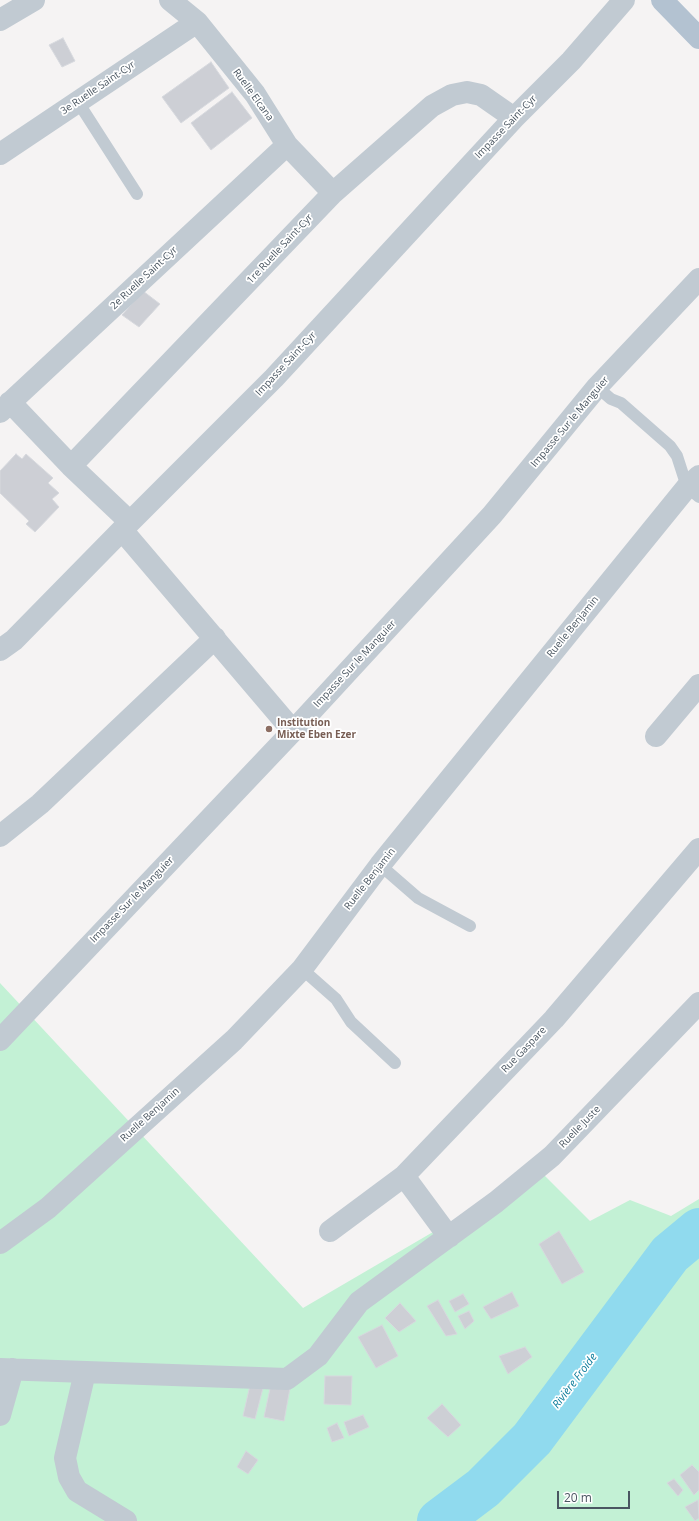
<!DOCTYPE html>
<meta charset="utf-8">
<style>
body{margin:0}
#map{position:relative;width:699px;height:1521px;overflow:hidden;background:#f5f3f3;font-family:"Open Sans",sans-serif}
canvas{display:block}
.scale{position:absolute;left:557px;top:1491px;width:73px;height:18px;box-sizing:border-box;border:2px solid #4a5661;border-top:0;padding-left:5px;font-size:12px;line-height:14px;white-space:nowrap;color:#4a5661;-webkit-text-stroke:3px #fff;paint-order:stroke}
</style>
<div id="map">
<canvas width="699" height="1521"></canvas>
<div class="scale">20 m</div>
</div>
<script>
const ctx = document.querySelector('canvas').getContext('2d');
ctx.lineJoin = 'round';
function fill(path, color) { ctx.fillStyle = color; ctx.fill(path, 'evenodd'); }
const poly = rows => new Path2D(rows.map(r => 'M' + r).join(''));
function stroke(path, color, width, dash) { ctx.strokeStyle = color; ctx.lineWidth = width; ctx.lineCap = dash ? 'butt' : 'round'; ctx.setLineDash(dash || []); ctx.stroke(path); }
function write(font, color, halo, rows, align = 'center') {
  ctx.font = font + ' "Open Sans",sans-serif'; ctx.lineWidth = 3.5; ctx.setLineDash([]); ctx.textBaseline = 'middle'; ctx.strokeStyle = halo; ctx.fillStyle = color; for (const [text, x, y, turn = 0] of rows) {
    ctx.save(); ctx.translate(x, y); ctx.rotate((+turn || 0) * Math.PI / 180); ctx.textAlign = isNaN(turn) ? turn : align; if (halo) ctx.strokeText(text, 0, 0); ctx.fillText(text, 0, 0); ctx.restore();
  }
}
const green = poly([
 [0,983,303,1308,539,1170,590,1221,630,1200,671,1216,699,1199,699,1521,0,1521]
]);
const river = poly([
 [439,1521,483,1488,532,1439,670,1254,699,1230]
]);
const building = poly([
 [63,38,75,61,62,67,49,45,63,38],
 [211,62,229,88,181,123,162,97,211,62],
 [232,92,252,118,211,150,191,123,232,92],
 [143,291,160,304,139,327,122,315,143,291],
 [16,454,22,459,26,454,53,478,48,483,59,493,52,499,59,507,35,532,26,524,29,521,0,493,0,471,16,454],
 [559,1231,584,1272,562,1284,539,1244,559,1231],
 [512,1292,519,1306,491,1319,483,1307,512,1292],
 [463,1294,469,1304,455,1312,449,1301,463,1294],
 [438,1300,457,1334,446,1336,427,1306,438,1300],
 [400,1303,416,1321,399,1332,385,1318,400,1303],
 [469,1311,474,1321,465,1329,458,1316,469,1311],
 [382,1325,398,1356,376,1368,358,1337,382,1325],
 [525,1347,532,1357,508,1374,499,1356,525,1347],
 [325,1376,352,1376,351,1405,324,1404,325,1376],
 [251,1381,264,1384,255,1419,243,1416,251,1381],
 [271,1384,290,1388,284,1421,264,1417,271,1384],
 [442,1404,461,1425,448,1437,427,1418,442,1404],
 [363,1415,369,1427,349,1436,344,1422,363,1415],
 [337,1423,344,1438,332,1442,327,1428,337,1423],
 [246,1451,258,1460,248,1474,237,1467,246,1451],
 [692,1465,699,1472,699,1490,694,1495,680,1475,692,1465],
 [674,1479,683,1490,678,1496,667,1483,674,1479],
 [698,1500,699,1518,695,1521,685,1507,698,1500]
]);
const lane = poly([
 [78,102,137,194],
 [597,387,611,399,621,403,670,446,677,456,687,487,699,497],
 [380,865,418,898,470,926],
 [302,969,336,999,351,1022,395,1063]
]);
const street = poly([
 [170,0,197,22,255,94,287,145,333,193],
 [0,20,34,0],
 [0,154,197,22],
 [10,402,71,466,130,522],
 [0,412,287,145],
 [71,466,333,193,432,106,452,95,467,92,481,95,514,118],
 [0,650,14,640,122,530],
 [293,731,122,530,274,378,514,118,571,61,624,0],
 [656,736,699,685],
 [0,836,40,804,215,638],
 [0,1040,293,731,492,515,597,387,699,279],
 [404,1176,449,1237],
 [330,1231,404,1176,554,1019,699,849],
 [0,1243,48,1208,234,1040,302,969,380,865,687,487,699,476],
 [0,1369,287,1379,318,1356,359,1302,496,1202,552,1156,699,1003],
 [85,1372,65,1458,69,1477,77,1491,126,1521],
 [0,1415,13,1369]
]);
const primary = poly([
 [662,0,699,38]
]);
const markers = [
 [269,729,4,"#8d6e63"]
];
const streetNames = [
 ["3e Ruelle Saint-Cyr",98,88,-34],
 ["Ruelle Elcana",253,95,54],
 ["Impasse Saint-Cyr",506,127,-46],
 ["1re Ruelle Saint-Cyr",280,249,-47],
 ["2e Ruelle Saint-Cyr",144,278,-43],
 ["Impasse Saint-Cyr",286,364,-47],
 ["Impasse Sur le Manguier",570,422,-50],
 ["Ruelle Benjamin",573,627,-51],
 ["Impasse Sur le Manguier",355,664,-47],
 ["Ruelle Benjamin",370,879,-52],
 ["Impasse Sur le Manguier",132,900,-46],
 ["Rue Gaspare",524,1050,-46],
 ["Ruelle Benjamin",150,1115,-42],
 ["Ruelle Juste",580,1127,-46]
];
const educationNames = [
 ["Institution",277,723],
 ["Mixte Eben Ezer",277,735]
];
const waterNames = [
 ["Rivière Froide",575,1381,-53]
];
fill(green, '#c3f1d5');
stroke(river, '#90daee', 44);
fill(building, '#cdcfd5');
stroke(building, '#d7d9de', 1);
stroke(lane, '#c1cad2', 12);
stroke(street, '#c1cad2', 22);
stroke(primary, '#b3c2d1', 22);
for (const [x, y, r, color] of markers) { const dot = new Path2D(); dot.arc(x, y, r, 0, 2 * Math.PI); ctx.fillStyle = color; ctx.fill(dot); stroke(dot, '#fff', 1.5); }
write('10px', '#4a5661', '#fff', streetNames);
write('bold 10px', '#785e54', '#fff', educationNames, 'left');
write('italic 11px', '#0c7c9b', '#fff', waterNames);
</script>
